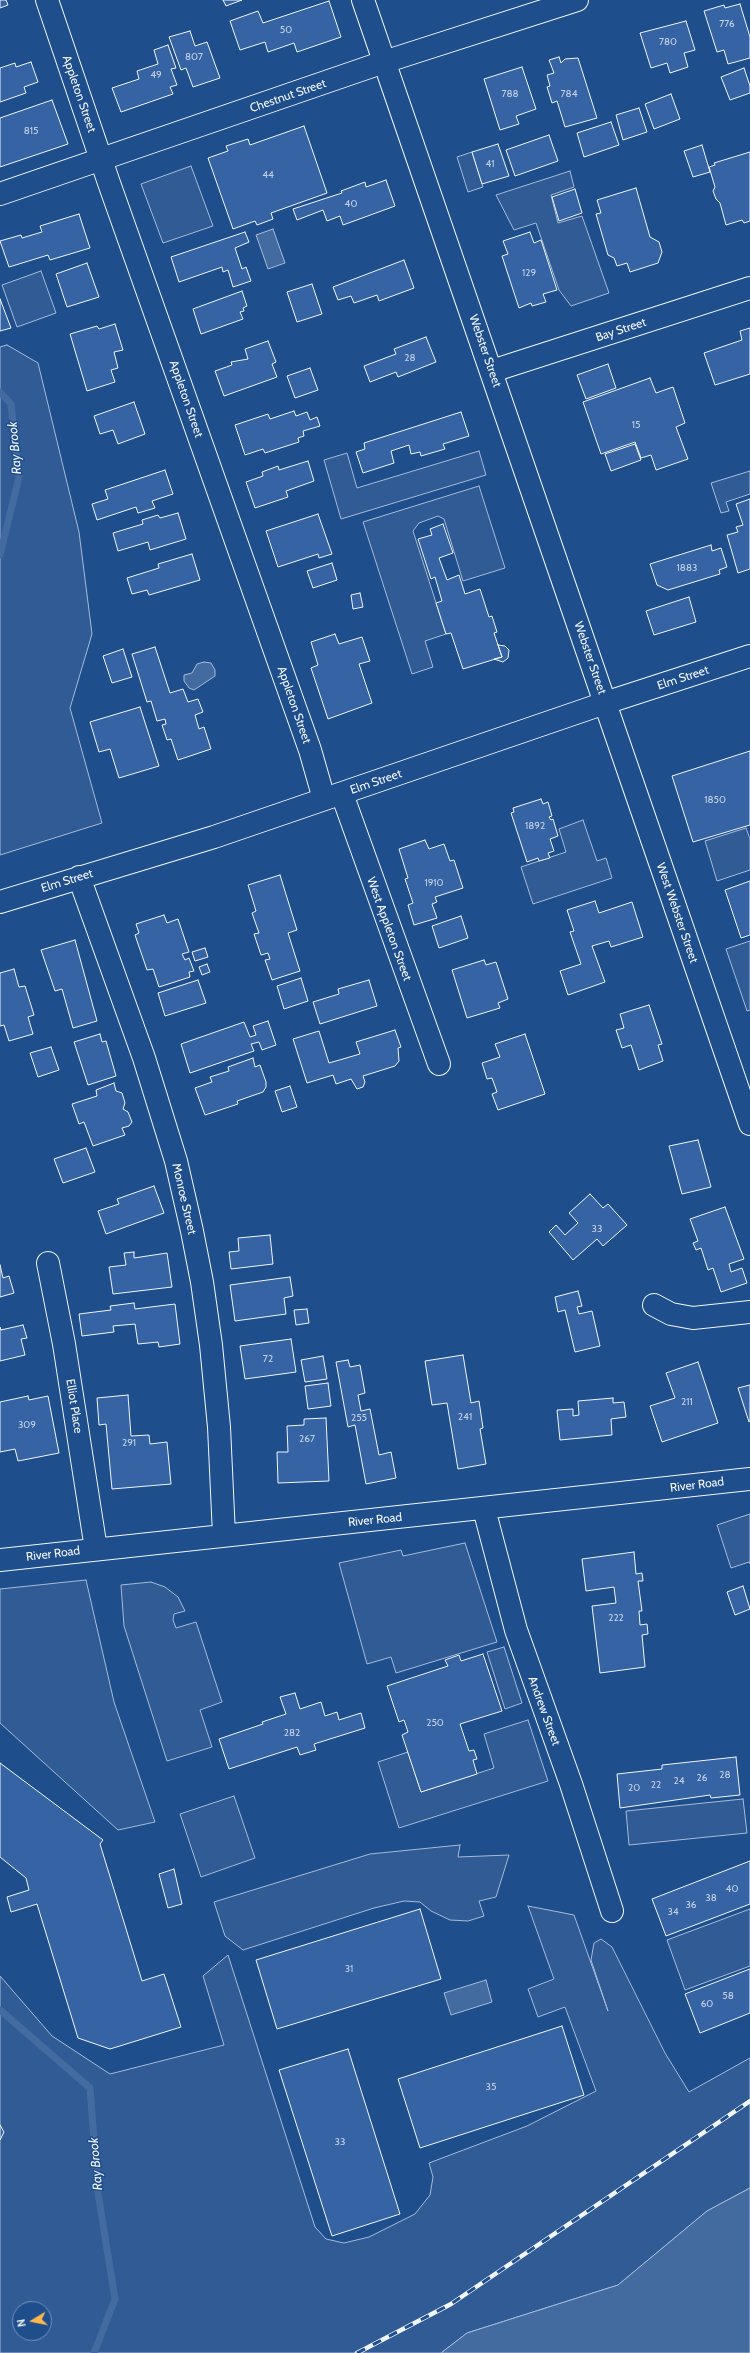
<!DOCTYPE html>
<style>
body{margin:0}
#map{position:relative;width:750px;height:2353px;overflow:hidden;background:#1f4e8c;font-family:Cabin,sans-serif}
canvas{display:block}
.north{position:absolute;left:12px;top:2301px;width:40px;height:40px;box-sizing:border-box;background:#1f4e8c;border:1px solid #7391ba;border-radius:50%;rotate:260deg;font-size:11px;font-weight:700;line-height:16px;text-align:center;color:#f2f6ff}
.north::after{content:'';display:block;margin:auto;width:14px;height:18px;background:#ffb74d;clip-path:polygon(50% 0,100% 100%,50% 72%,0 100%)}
</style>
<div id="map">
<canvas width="750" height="2353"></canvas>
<div class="north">N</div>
</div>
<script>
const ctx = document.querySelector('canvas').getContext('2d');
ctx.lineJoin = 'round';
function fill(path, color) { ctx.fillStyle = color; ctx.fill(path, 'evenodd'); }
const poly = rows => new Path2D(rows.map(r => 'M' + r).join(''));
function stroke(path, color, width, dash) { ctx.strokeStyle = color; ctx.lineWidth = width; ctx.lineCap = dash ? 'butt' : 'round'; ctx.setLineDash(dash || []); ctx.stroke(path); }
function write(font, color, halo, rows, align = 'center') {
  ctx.font = font + ' Cabin,sans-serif'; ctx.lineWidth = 3; ctx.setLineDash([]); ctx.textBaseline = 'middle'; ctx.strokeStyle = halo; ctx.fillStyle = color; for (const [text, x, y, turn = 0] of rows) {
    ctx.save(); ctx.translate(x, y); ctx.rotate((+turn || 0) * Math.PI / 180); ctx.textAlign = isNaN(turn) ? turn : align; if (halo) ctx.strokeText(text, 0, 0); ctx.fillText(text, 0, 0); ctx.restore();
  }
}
const built = poly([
 [472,152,483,187,468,192,457,157,472,152],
 [191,166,213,226,163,243,141,184,191,166],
 [570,171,574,187,551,195,558,223,582,216,609,293,571,306,559,290,536,223,514,230,496,195,570,171],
 [41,271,56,313,17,327,2,285,41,271],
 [7,345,38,363,79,532,92,634,70,708,102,823,0,855,0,347,7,345],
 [479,451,486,475,341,519,324,460,347,453,357,488,479,451],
 [750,471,750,494,726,502,729,511,721,513,711,483,750,471],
 [479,486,505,568,463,581,444,519,438,516,419,523,413,531,446,634,425,641,433,667,412,674,363,522,479,486],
 [583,820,597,861,606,858,612,878,533,904,521,867,566,852,559,829,583,820],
 [746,828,750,839,750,870,717,881,705,841,746,828],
 [750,941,750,1010,747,1011,726,949,750,941],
 [750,1514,750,1564,749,1562,731,1568,717,1525,750,1514],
 [465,1543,497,1642,396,1673,391,1657,367,1664,339,1563,401,1550,403,1556,465,1543],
 [86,1580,114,1702,155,1822,118,1830,0,1723,0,1589,86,1580],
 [151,1582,165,1587,178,1597,185,1611,174,1614,173,1620,176,1628,196,1622,222,1702,200,1710,212,1747,167,1761,124,1626,121,1585,151,1582],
 [504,1647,522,1703,505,1709,487,1652,504,1647],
 [528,1720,548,1781,399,1828,378,1762,408,1752,421,1792,494,1768,484,1734,528,1720],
 [234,1796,255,1858,201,1877,180,1814,234,1796],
 [743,1799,747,1833,629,1845,626,1811,743,1799],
 [460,1845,458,1857,509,1855,496,1897,479,1901,484,1916,468,1921,450,1920,431,1911,420,1902,404,1901,374,1908,243,1950,225,1936,214,1902,370,1854,460,1845],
 [528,1906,574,1915,608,2011,591,1960,594,1943,601,1939,612,1947,665,2053,689,2092,750,2058,750,2188,707,2211,618,2285,467,2333,441,2353,0,2353,0,1976,52,2036,110,2074,224,2045,203,1976,228,1955,315,2227,326,2239,344,2243,369,2237,415,2214,430,2195,433,2177,429,2163,527,2126,596,2091,565,2007,538,2017,528,1989,554,1979,528,1906],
 [20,2309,44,2309,44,2333,20,2333,20,2309],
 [750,1909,750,1966,685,1990,667,1940,750,1909]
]);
const water = poly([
 [273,229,285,263,268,269,256,235,273,229],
 [204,662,211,663,215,670,215,676,194,690,189,688,184,681,184,675,192,673,197,664,204,662],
 [486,1980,492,2002,451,2015,444,1993,486,1980],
 [750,2188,750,2353,441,2353,467,2333,618,2285,707,2211,750,2188]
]);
const stream = poly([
 [0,392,11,404,19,477,0,555],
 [0,2010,90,2088,98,2193,115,2299,94,2353]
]);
const building = poly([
 [0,0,6,0,8,5,0,8,0,0],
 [223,0,242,0,226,6,223,0],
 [329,1,341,37,297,52,294,43,268,52,265,42,240,50,230,21,258,11,263,23,329,1],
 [740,4,750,37,750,58,728,64,724,50,717,52,704,11,724,5,725,8,740,4],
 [686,21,695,50,684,53,688,67,670,73,667,63,651,68,640,33,686,21],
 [190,31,195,46,207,42,220,78,193,87,186,68,181,70,169,37,190,31],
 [168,45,176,68,171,69,177,85,170,87,173,94,121,112,112,88,139,79,137,71,158,64,154,50,168,45],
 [559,57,561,63,565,59,578,58,597,118,565,127,557,101,552,103,547,87,550,86,547,75,554,73,549,60,559,57],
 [31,62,38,82,24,87,26,93,0,102,0,68,15,63,16,67,31,62],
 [522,67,536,109,516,116,519,124,500,130,484,79,522,67],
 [744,68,750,86,750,93,730,100,721,77,744,68],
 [671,94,680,119,654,129,645,104,671,94],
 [52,100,68,144,0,167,0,118,52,100],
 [639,108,647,132,623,140,616,115,639,108],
 [611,122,619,145,584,157,577,133,611,122],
 [304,126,327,193,271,213,273,219,257,225,255,221,233,229,208,158,228,151,226,146,248,139,250,145,304,126],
 [549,135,558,161,515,176,506,150,549,135],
 [498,144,509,176,482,184,472,152,498,144],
 [702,145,710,172,693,177,684,151,702,145],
 [750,152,750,221,744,223,742,220,726,225,720,203,716,199,713,191,715,187,709,167,715,165,714,163,750,152],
 [386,180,395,206,343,225,340,216,327,221,323,210,297,220,293,209,342,193,341,191,365,182,366,187,386,180],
 [636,188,650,237,659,242,662,252,658,263,630,272,627,263,617,266,614,258,608,255,596,214,601,213,597,200,636,188],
 [575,189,582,213,559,221,552,197,575,189],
 [79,214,90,248,50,260,48,255,9,267,0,241,21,235,22,238,42,232,40,226,79,214],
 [245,232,249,242,235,248,242,269,246,267,251,281,233,287,228,270,223,272,222,267,179,282,171,257,245,232],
 [530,232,534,243,541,240,557,290,543,294,546,302,532,306,531,303,519,308,502,256,508,254,503,241,530,232],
 [404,260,414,288,379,301,377,295,354,303,351,296,338,300,333,287,404,260],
 [87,263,99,297,67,307,56,274,87,263],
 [312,284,322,314,297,322,287,292,312,284],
 [242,291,247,306,243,308,244,311,240,312,243,319,201,334,193,309,242,291],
 [0,299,11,328,0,331,0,299],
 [115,324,123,350,114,352,118,368,111,370,115,382,87,391,70,334,97,326,99,329,115,324],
 [750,328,750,374,715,385,704,353,742,340,740,331,750,328],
 [426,337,436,362,398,377,396,372,370,382,364,366,396,354,394,349,426,337],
 [268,341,276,362,272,364,277,377,224,396,215,371,232,365,231,362,248,359,245,349,268,341],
 [608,364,616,388,586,399,577,375,608,364],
 [310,368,318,390,295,398,287,376,310,368],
 [650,378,656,393,673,387,685,423,676,427,688,459,656,470,651,455,641,458,635,442,601,454,583,402,650,378],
 [134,402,145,434,118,444,113,430,100,434,94,416,134,402],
 [294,411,296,416,307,412,310,420,317,417,320,426,303,431,304,436,298,438,299,442,265,453,263,449,245,455,235,425,268,414,270,419,294,411],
 [461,412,469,436,443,444,445,449,421,456,420,452,411,454,409,445,391,451,394,463,363,473,356,452,365,449,364,443,461,412],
 [635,444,641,460,611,471,605,454,635,444],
 [308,461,314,481,286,491,288,497,255,508,246,482,263,476,262,472,278,466,279,470,308,461],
 [165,470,173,494,152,501,155,508,138,513,136,507,97,520,92,504,108,499,105,490,165,470],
 [750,499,750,569,738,573,727,535,738,532,736,527,743,525,736,504,750,499],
 [178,513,186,539,150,550,148,542,118,551,113,533,143,524,142,520,158,515,160,518,178,513],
 [318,514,332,554,319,558,318,554,278,567,266,531,318,514],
 [443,524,453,553,439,558,447,580,459,575,465,594,480,589,489,617,492,616,497,632,494,633,502,657,463,669,451,633,446,634,436,603,442,601,435,577,431,579,418,539,432,535,430,529,443,524],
 [711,545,712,551,721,548,727,567,719,570,720,574,668,590,657,585,650,564,711,545],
 [192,554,200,580,149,595,147,590,132,594,127,578,159,568,158,564,192,554],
 [332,563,337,580,313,588,307,571,332,563],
 [360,593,363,607,353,609,351,595,360,593],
 [689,597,696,622,654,635,646,611,689,597],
 [335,634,339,644,362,637,370,661,359,664,372,703,328,719,311,668,318,665,311,642,335,634],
 [498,645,505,646,509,650,508,658,503,662,494,659,502,657,498,645],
 [155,647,170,693,183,689,188,702,198,699,203,712,195,715,199,729,204,727,211,749,178,760,171,739,167,740,162,725,166,724,165,719,157,721,151,701,147,702,132,654,155,647],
 [123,649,132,677,112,683,103,656,123,649],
 [140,707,159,766,119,778,110,749,99,752,90,722,140,707],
 [750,751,750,825,693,842,672,776,750,751],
 [541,799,543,804,548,802,552,816,549,817,551,820,553,819,558,836,550,839,554,851,548,853,550,858,539,861,538,858,527,862,511,813,514,812,513,808,541,799],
 [425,840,429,849,444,844,450,861,454,860,463,888,435,897,437,902,432,904,437,918,414,925,408,905,413,903,405,879,408,878,399,849,425,840],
 [280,875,297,930,288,933,300,971,272,980,265,960,270,959,268,953,261,955,254,934,259,933,252,913,256,911,248,885,280,875],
 [750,881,750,935,741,938,725,890,750,881],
 [595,901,599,913,632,902,643,937,611,947,609,941,592,946,605,982,568,995,560,971,581,964,570,932,574,931,567,910,595,901],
 [164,915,167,923,178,919,189,952,182,954,185,960,189,958,194,971,189,972,190,977,159,987,153,969,147,970,135,935,139,933,136,924,164,915],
 [461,916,468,938,439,948,432,926,461,916],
 [75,940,97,1021,73,1028,62,989,55,991,41,950,75,940],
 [205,948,208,957,195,961,192,952,205,948],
 [484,960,486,965,496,962,508,999,498,1003,500,1008,467,1018,452,970,484,960],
 [207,964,210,972,202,975,199,967,207,964],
 [14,969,19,987,25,986,34,1015,28,1017,33,1034,9,1041,4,1025,0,1026,0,973,14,969],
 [301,978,308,1001,284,1009,277,986,301,978],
 [198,980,206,1003,165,1016,158,993,198,980],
 [369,980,377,1006,320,1024,313,1002,339,994,338,989,369,980],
 [649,1005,662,1044,658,1045,663,1061,639,1070,631,1045,622,1048,616,1030,624,1028,620,1014,649,1005],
 [268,1021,276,1045,262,1050,259,1042,251,1044,254,1051,190,1073,181,1044,244,1022,250,1037,256,1035,253,1026,268,1021],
 [395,1030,401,1047,398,1048,399,1061,395,1066,363,1076,365,1082,363,1087,357,1089,351,1079,336,1084,333,1075,307,1083,293,1039,319,1031,329,1063,360,1054,356,1042,395,1030],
 [100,1034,102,1042,106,1041,116,1076,88,1085,74,1042,100,1034],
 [525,1034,545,1094,498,1110,492,1094,497,1092,492,1078,487,1079,482,1063,500,1057,495,1044,525,1034],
 [51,1047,59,1070,38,1077,30,1053,51,1047],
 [253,1058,255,1067,260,1065,266,1082,266,1087,263,1092,237,1101,238,1104,205,1115,195,1088,212,1082,210,1077,229,1071,228,1067,253,1058],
 [114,1083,116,1091,122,1093,125,1103,123,1109,128,1112,132,1122,129,1126,122,1128,125,1135,93,1146,84,1122,79,1124,72,1104,97,1096,96,1090,114,1083],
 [290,1086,297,1107,282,1112,275,1091,290,1086],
 [698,1140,711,1187,682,1194,669,1146,698,1140],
 [86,1148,95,1172,63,1183,54,1159,86,1148],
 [154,1186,164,1213,106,1234,98,1211,119,1204,117,1199,154,1186],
 [590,1194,603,1208,608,1204,627,1225,603,1246,597,1239,573,1260,549,1232,556,1225,565,1235,578,1223,569,1213,590,1194],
 [725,1207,744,1259,729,1264,731,1272,742,1268,747,1283,721,1292,713,1268,708,1270,701,1248,696,1250,693,1243,698,1241,690,1219,725,1207],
 [270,1235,273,1264,231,1269,229,1252,239,1251,238,1238,270,1235],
 [134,1252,134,1258,167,1253,172,1287,113,1294,109,1267,126,1265,124,1253,134,1252],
 [0,1265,3,1278,9,1276,14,1293,0,1297,0,1265],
 [290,1277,293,1296,284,1298,286,1314,235,1321,230,1285,290,1277],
 [578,1291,582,1306,577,1307,579,1314,592,1311,600,1346,575,1352,565,1310,558,1312,555,1297,578,1291],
 [134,1303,135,1309,175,1304,180,1344,159,1347,158,1342,138,1344,135,1324,113,1326,114,1332,82,1336,79,1314,111,1310,110,1306,134,1303],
 [307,1309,309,1323,296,1325,294,1310,307,1309],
 [23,1325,27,1338,21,1339,25,1355,0,1361,0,1327,1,1330,23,1325],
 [291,1339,296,1372,245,1379,240,1346,291,1339],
 [463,1355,471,1403,479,1401,483,1428,480,1429,486,1464,458,1469,447,1403,432,1405,425,1361,463,1355],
 [323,1356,327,1379,305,1382,301,1360,323,1356],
 [348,1360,350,1367,360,1365,365,1393,358,1395,361,1411,370,1409,379,1455,391,1452,396,1478,366,1484,355,1425,348,1427,336,1362,348,1360],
 [698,1362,718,1423,662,1442,650,1406,675,1398,666,1373,698,1362],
 [328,1383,331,1406,308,1409,305,1386,328,1383],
 [750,1385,750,1421,749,1422,738,1388,750,1385],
 [128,1395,131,1436,149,1435,150,1444,167,1442,171,1484,112,1489,106,1424,99,1425,97,1398,128,1395],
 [28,1396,29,1400,48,1396,59,1453,18,1461,15,1449,0,1452,0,1402,28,1396],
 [613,1398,613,1403,624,1402,626,1417,611,1419,612,1435,560,1440,557,1410,573,1409,573,1416,579,1415,578,1401,613,1398],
 [326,1418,329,1481,278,1483,277,1452,288,1452,287,1426,304,1425,304,1419,326,1418],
 [634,1552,636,1574,642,1573,643,1581,638,1581,642,1611,639,1611,640,1625,647,1624,648,1634,642,1635,645,1667,600,1673,592,1606,616,1603,614,1587,586,1591,582,1559,634,1552],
 [743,1586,750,1609,735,1615,727,1592,743,1586],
 [483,1654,502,1711,460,1724,469,1751,474,1750,477,1759,473,1760,477,1774,421,1792,402,1735,408,1732,404,1720,399,1722,387,1686,448,1666,445,1660,459,1655,461,1661,483,1654],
 [295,1693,300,1709,321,1702,325,1716,337,1712,339,1720,361,1713,365,1728,314,1744,316,1750,300,1755,297,1747,229,1769,219,1739,263,1724,262,1722,286,1714,280,1697,295,1693],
 [736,1757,740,1795,711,1798,710,1795,620,1808,617,1774,662,1769,662,1765,736,1757],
 [0,1763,103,1840,100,1844,142,1981,164,1974,181,2027,110,2049,78,2038,37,1904,11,1912,7,1897,29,1890,26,1878,0,1857,0,1763],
 [750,1861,750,1904,666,1936,652,1899,750,1861],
 [174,1869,182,1904,168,1908,159,1874,174,1869],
 [420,1909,441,1979,277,2029,256,1960,420,1909],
 [750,1969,750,2013,700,2033,685,1994,750,1969],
 [562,2026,584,2095,420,2148,398,2079,562,2026],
 [348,2049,400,2214,332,2236,279,2070,348,2049],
 [0,2125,4,2132,0,2140,0,2125]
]);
const minor = poly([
 [47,0,109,183,310,750,324,799],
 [0,194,384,62,577,0],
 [492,371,750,288],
 [342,794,439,1064],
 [79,877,144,1058,176,1161,192,1231,202,1282,211,1345,219,1427,224,1535],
 [0,902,214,837,605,703,750,1124],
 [48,1263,64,1344,96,1549],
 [654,1305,671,1314,693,1318,750,1312],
 [484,1509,516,1630,571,1784,612,1911],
 [0,1560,750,1479]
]);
const major = poly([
 [363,0,605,703,750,656]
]);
const rail = poly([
 [357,2353,451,2304,750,2101]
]);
const numberNames = [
 ["776",727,24],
 ["50",286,30],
 ["780",668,42],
 ["807",194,57],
 ["49",156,75],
 ["788",510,94],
 ["784",569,94],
 ["815",31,131],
 ["41",490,164],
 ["44",268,175],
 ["40",351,204],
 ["129",529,273],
 ["28",410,358],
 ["15",636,425],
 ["1883",687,568],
 ["1850",715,800],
 ["1892",535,826],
 ["1910",434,883],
 ["33",597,1229],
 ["72",268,1359],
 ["211",687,1402],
 ["241",465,1417],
 ["255",359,1418],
 ["309",27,1425],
 ["267",307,1439],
 ["291",129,1443],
 ["222",616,1618],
 ["250",435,1723],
 ["282",292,1733],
 ["28",725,1775],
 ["26",702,1778],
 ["24",679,1781],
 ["22",656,1785],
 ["20",634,1788],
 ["40",732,1889],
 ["38",711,1898],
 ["36",691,1905],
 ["34",673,1912],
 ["31",349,1969],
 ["58",728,1996],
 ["60",707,2004],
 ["35",491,2087],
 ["33",340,2142]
];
const streetNames = [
 ["Appleton Street",79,94,71],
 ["Chestnut Street",288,96,-19],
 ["Bay Street",621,330,-18],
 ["Webster Street",485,351,71],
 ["Appleton Street",186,399,71],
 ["Webster Street",590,658,71],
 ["Elm Street",683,678,-18],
 ["Appleton Street",294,705,71],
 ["Elm Street",376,782,-19],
 ["Elm Street",67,881,-17],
 ["West Webster Street",677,913,71],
 ["West Appleton Street",389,929,70],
 ["Monroe Street",184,1199,77],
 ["Elliot Place",74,1406,81],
 ["River Road",697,1485,-7],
 ["River Road",375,1520,-6],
 ["River Road",53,1554,-7],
 ["Andrew Street",544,1711,70]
];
const waterNames = [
 ["Ray Brook",15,448,-95],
 ["Ray Brook",96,2164,-95]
];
fill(built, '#305b95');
stroke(built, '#a8bbd7', 1);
fill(water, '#446ba0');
stroke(water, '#a8bbd7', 1);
stroke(stream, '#446ba0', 7);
fill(building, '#3563a3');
stroke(building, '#f2f6ff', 1);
stroke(minor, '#f2f6ff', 24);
stroke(major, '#f2f6ff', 24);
stroke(minor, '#1f4e8c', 22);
stroke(major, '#1f4e8c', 22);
stroke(rail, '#f2f6ff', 4.5);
stroke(rail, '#1f4e8c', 3, [9]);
write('10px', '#c3d1e8', null, numberNames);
write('12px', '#f2f6ff', '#1f4e8c', streetNames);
write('italic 13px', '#f2f6ff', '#1f4e8c', waterNames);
</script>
